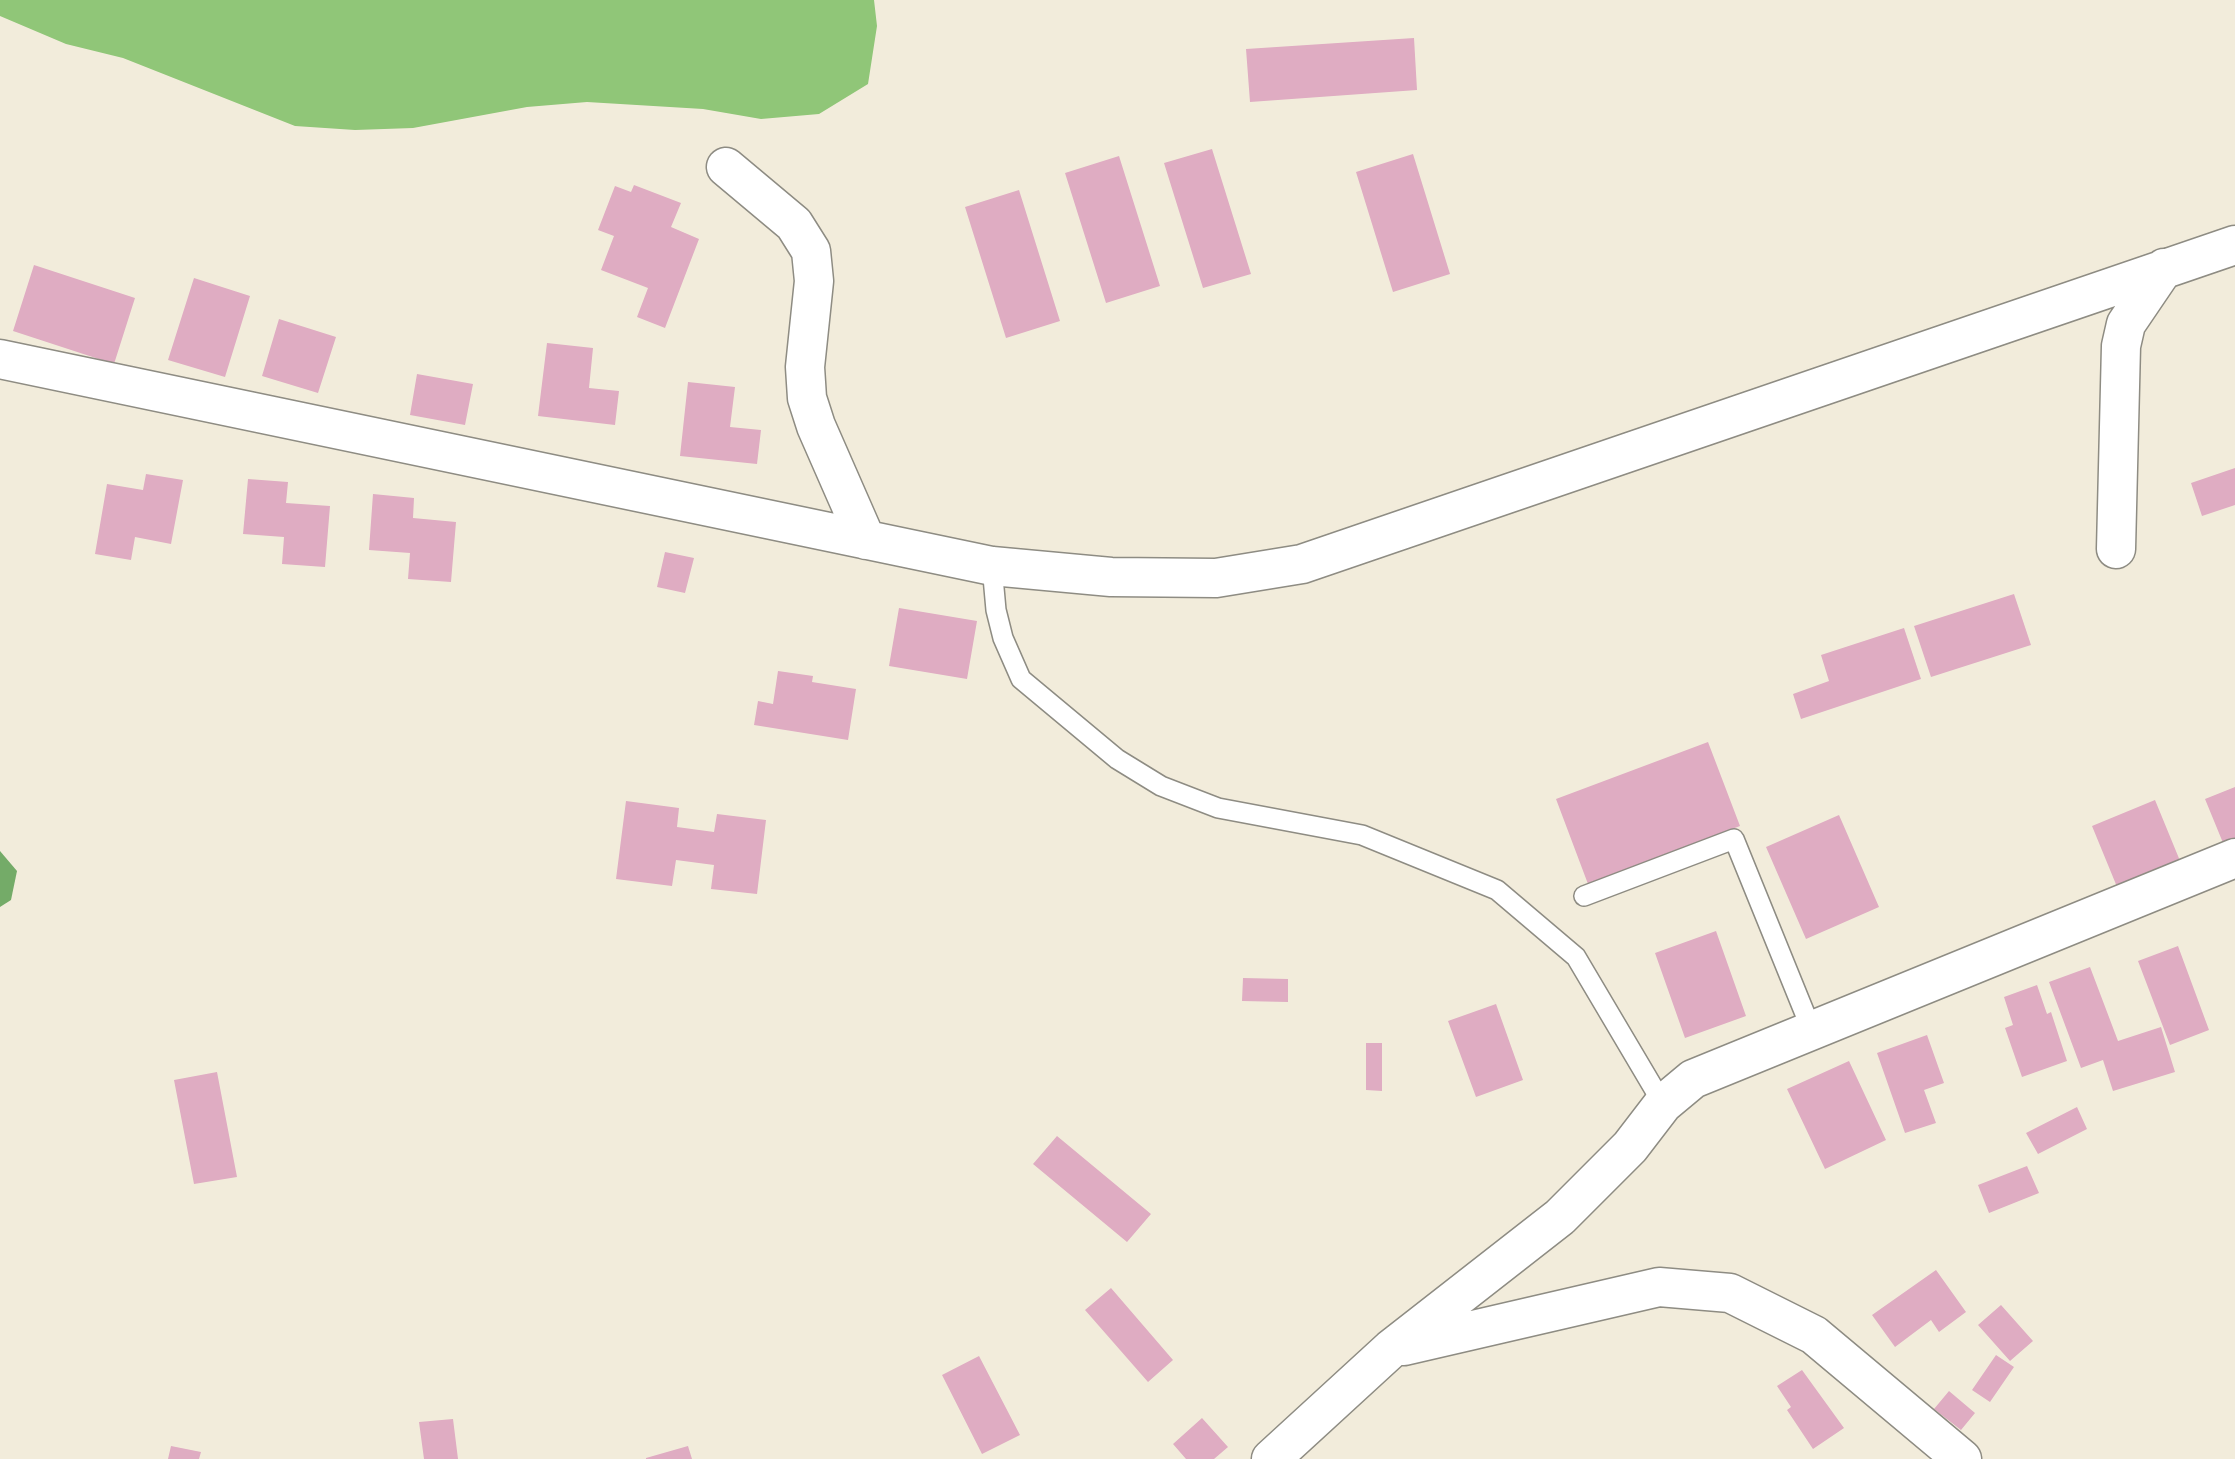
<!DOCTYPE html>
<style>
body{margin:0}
canvas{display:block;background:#f2ecdb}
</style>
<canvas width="2235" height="1459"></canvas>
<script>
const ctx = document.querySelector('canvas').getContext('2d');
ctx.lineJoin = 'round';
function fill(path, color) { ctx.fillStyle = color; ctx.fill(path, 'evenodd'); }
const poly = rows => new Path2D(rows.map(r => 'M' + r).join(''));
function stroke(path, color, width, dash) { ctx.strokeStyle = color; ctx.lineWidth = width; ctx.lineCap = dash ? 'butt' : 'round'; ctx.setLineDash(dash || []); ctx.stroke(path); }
const green = poly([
 [0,0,874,0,877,26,868,84,819,114,761,119,703,109,587,102,527,107,413,128,355,130,295,126,123,58,66,44,0,16]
]);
const forest = poly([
 [0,851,17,871,11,900,0,907]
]);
const building = poly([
 [1414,38,1417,90,1250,102,1246,49],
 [1212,149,1251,274,1203,288,1164,163],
 [1413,154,1450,274,1393,292,1356,172],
 [1119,156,1160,286,1106,303,1065,173],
 [634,185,681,203,671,227,699,239,665,328,637,317,648,288,601,270,614,236,598,230,615,186,631,192],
 [1019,190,1060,321,1006,338,965,207],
 [34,265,135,298,114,364,13,331],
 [194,278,250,296,225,377,168,360],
 [279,319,336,337,318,393,262,376],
 [547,343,593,348,589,388,619,391,615,425,538,416],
 [417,374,473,384,465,425,410,415],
 [688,382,735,387,730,427,761,430,757,464,680,456],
 [2235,468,2235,505,2202,516,2191,483],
 [146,474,183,480,171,544,135,537,131,560,95,554,107,484,143,490],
 [248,479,288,482,286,503,330,506,325,567,282,564,284,537,243,534],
 [373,494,414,498,413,518,456,522,451,582,408,579,410,553,369,550],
 [665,552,694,558,685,593,657,587],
 [2014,594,2031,645,1931,677,1914,626],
 [899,608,977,621,967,679,889,666],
 [1904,628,1921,679,1801,719,1793,694,1829,681,1821,655],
 [778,671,813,676,812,682,856,689,848,740,754,725,758,701,773,704],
 [1708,742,1740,826,1588,884,1556,799],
 [2235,787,2235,853,2228,855,2205,799],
 [2155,800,2185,873,2122,899,2092,826],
 [626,801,679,808,677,827,714,832,717,814,766,820,757,894,711,889,714,865,676,860,672,886,616,879],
 [1839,815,1879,907,1806,939,1766,847],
 [1716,931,1746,1016,1685,1038,1655,953],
 [2178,946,2209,1030,2170,1045,2138,961],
 [2090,967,2118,1041,2161,1027,2175,1072,2113,1091,2103,1060,2081,1068,2049,982],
 [1243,978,1288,979,1288,1002,1242,1001],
 [2037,985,2047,1014,2051,1012,2067,1061,2022,1077,2005,1028,2013,1025,2004,997],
 [1496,1004,1523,1080,1476,1097,1448,1021],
 [1927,1035,1944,1083,1924,1090,1936,1123,1905,1133,1877,1053],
 [1366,1043,1382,1043,1382,1091,1366,1090],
 [1849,1061,1886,1140,1825,1169,1787,1089],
 [217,1072,237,1177,194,1184,174,1080],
 [2077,1107,2087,1129,2038,1154,2026,1133],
 [1057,1136,1151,1214,1127,1242,1033,1164],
 [2027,1166,2039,1193,1989,1213,1978,1185],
 [1936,1270,1966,1312,1939,1332,1931,1320,1895,1347,1872,1315],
 [1111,1288,1173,1360,1148,1382,1085,1310],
 [2001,1305,2033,1341,2010,1361,1978,1325],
 [1996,1355,2014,1367,1990,1402,1972,1390],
 [979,1356,1020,1435,982,1454,942,1375],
 [1802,1370,1844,1428,1813,1449,1787,1410,1791,1407,1777,1386],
 [1949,1391,1975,1413,1961,1430,1934,1409],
 [1202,1418,1228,1447,1214,1459,1186,1459,1173,1444],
 [453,1419,458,1459,424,1459,419,1422],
 [171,1446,201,1452,199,1459,168,1459],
 [688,1446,692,1459,646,1459,646,1458]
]);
const lane = poly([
 [992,566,996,610,1003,638,1021,679,1117,759,1161,786,1218,808,1362,835,1497,890,1576,957,1663,1104],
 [1584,896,1734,839,1812,1031]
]);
const street = poly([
 [726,167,794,224,811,251,814,281,805,367,807,398,816,426,866,540],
 [0,359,992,566,1111,577,1216,578,1302,564,2235,245],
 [2116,549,2121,346,2126,324,2164,268],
 [1404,1346,1659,1287,1730,1293,1814,1335,1962,1459],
 [1271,1459,1391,1349,1560,1217,1630,1147,1663,1104,1693,1079,2235,858]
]);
fill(green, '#90c678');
fill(forest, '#74ab68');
fill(building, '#dfacc2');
stroke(lane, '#8e8c83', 22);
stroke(street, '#8e8c83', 41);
stroke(lane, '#fff', 19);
stroke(street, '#fff', 38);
</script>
